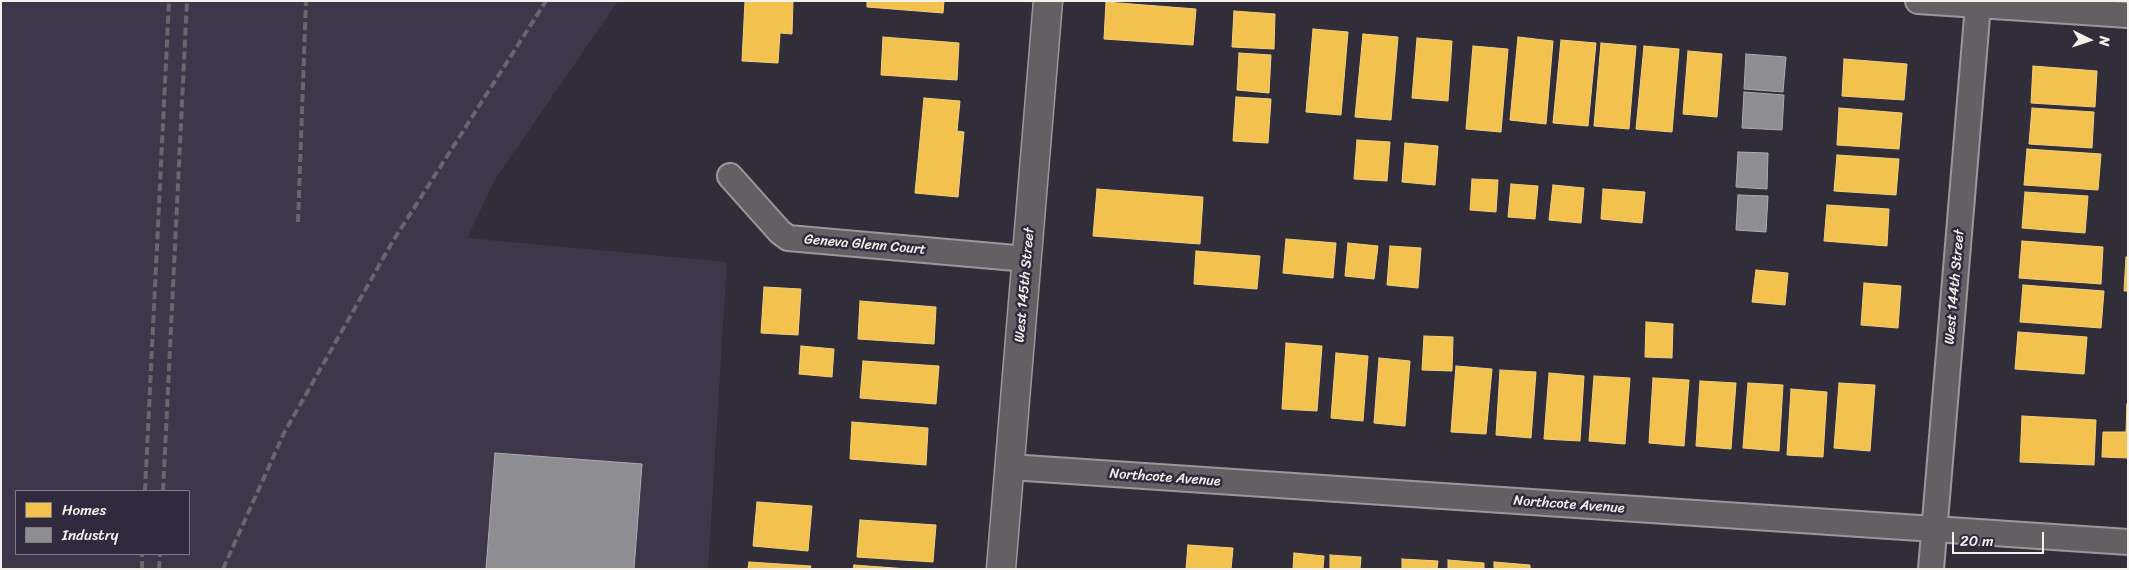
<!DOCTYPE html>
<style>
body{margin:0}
#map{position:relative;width:2129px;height:570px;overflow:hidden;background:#312e39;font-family:Sriracha,sans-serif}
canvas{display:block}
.frame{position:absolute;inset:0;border:2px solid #f4f1e8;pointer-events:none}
.legend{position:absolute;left:15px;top:490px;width:175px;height:65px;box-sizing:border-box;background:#2f2a3d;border:1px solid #7e7a81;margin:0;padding:6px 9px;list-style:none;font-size:15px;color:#f4f1e8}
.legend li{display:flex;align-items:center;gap:10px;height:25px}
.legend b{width:25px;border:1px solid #7e7a81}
.north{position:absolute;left:2064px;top:15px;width:50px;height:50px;-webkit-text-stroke:4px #2f2a3d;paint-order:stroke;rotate:94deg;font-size:14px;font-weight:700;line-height:20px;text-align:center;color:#f4f1e8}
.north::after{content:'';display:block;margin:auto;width:18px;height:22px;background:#f4f1e8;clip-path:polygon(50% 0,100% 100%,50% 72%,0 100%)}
.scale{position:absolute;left:1952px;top:532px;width:92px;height:22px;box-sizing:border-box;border:2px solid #f4f1e8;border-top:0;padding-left:6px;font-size:15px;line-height:18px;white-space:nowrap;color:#f4f1e8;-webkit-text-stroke:4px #2f2a3d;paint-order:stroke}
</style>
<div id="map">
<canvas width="2129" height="570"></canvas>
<div class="frame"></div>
<ul class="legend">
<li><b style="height:14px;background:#f2c14e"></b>Homes</li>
<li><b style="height:14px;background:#8d8d92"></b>Industry</li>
</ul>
<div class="north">N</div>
<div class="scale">20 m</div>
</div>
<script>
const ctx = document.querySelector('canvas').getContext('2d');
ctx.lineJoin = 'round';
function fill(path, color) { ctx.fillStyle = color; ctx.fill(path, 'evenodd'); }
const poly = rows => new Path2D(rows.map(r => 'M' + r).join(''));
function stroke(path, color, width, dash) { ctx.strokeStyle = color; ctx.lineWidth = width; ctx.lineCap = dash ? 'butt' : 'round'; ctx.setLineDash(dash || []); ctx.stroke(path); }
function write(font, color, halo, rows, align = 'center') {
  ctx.font = font + ' Sriracha,sans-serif'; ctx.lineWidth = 5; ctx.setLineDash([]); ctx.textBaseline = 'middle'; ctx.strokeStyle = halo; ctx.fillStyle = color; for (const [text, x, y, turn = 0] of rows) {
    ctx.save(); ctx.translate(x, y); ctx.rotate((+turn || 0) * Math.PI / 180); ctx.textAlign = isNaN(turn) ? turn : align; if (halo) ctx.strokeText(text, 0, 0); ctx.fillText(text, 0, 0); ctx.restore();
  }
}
const built = poly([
 [1,1,618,1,496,178,467,238,727,262,708,569,1,569],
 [16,491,189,491,189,554,16,554]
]);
const homes = poly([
 [745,1,793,1,792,34,780,33,778,63,742,61,745,1],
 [867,1,944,1,943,13,867,7,867,1],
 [1106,2,1196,9,1193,45,1104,39,1106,2],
 [1234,11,1275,14,1274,49,1232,47,1234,11],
 [1313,29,1348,32,1341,115,1306,112,1313,29],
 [1363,34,1398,37,1391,120,1355,117,1363,34],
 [883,37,959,43,957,80,881,75,883,37],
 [1518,37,1553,41,1546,124,1510,120,1518,37],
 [1417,38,1452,41,1448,101,1412,98,1417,38],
 [1561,40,1596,43,1588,126,1553,123,1561,40],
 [1601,43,1636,46,1629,129,1594,126,1601,43],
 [1473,46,1508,49,1501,132,1466,129,1473,46],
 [1644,46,1679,49,1672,132,1636,129,1644,46],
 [1688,51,1722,54,1717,117,1683,114,1688,51],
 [1239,53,1271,55,1269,93,1237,90,1239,53],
 [1844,59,1907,64,1904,100,1842,96,1844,59],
 [2033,66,2097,71,2095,107,2031,103,2033,66],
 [1236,97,1271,99,1268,143,1233,141,1236,97],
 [924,98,960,101,957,131,964,132,958,197,915,193,924,98],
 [1839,108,1902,113,1899,149,1837,145,1839,108],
 [2032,108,2094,112,2092,148,2029,144,2032,108],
 [1357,140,1390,142,1387,181,1354,179,1357,140],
 [1405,143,1438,146,1435,185,1402,182,1405,143],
 [2027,149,2101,154,2098,190,2024,185,2027,149],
 [1837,155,1899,159,1896,195,1834,191,1837,155],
 [1472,179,1498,180,1496,212,1470,210,1472,179],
 [1511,184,1538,186,1535,219,1508,217,1511,184],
 [1553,185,1584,188,1581,223,1549,220,1553,185],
 [1097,189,1203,197,1200,244,1093,236,1097,189],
 [1603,189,1645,192,1642,223,1601,219,1603,189],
 [2025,192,2088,196,2085,233,2022,228,2025,192],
 [1827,205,1889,209,1887,246,1824,241,1827,205],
 [1286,239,1336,243,1333,278,1283,273,1286,239],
 [2022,241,2103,247,2101,284,2019,278,2022,241],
 [1348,243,1378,246,1374,279,1345,276,1348,243],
 [1390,246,1421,248,1418,288,1387,285,1390,246],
 [1196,251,1260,256,1257,289,1194,284,1196,251],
 [2126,257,2128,257,2128,291,2124,291,2126,257],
 [1756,270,1788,273,1785,305,1752,302,1756,270],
 [1864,283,1901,286,1898,328,1861,325,1864,283],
 [2023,285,2104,291,2101,328,2020,322,2023,285],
 [764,287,801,289,798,335,761,333,764,287],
 [860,301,936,307,934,344,858,339,860,301],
 [1646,322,1673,324,1672,358,1645,357,1646,322],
 [2018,332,2087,337,2084,374,2015,369,2018,332],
 [1424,336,1453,337,1452,371,1422,370,1424,336],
 [1286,343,1322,346,1317,411,1282,409,1286,343],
 [801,346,834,349,832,377,799,374,801,346],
 [1336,353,1368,356,1363,421,1331,418,1336,353],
 [1379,358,1410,361,1405,426,1374,423,1379,358],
 [863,361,939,366,936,404,860,398,863,361],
 [1456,366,1492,369,1486,434,1451,432,1456,366],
 [1500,370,1536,372,1531,438,1496,435,1500,370],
 [1549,373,1584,376,1580,441,1544,439,1549,373],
 [1594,376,1630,378,1625,444,1589,441,1594,376],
 [1653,378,1689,380,1684,446,1649,443,1653,378],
 [1700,381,1736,383,1731,449,1696,446,1700,381],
 [1748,383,1783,385,1779,451,1743,448,1748,383],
 [1839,383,1875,385,1870,451,1834,448,1839,383],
 [1791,389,1827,392,1823,457,1787,455,1791,389],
 [2127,404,2128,458,2102,457,2103,432,2126,432,2127,404],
 [2022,416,2096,420,2094,465,2020,462,2022,416],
 [852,422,928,428,926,465,850,459,852,422],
 [757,502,812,506,808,551,753,546,757,502],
 [860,520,936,525,933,562,857,557,860,520],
 [1188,545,1233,548,1231,569,1186,569,1188,545],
 [1294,553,1324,556,1323,569,1293,569,1294,553],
 [1330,555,1361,557,1360,569,1330,569,1330,555],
 [1402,559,1438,561,1437,569,1402,569,1402,559],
 [1448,560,1484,563,1484,569,1448,569,1448,560],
 [749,562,811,566,810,569,748,569,749,562],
 [1494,562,1530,565,1530,569,1494,569,1494,562],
 [854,565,908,569,853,569,854,565]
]);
const industry = poly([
 [1746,54,1786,57,1783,92,1744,89,1746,54],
 [1744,92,1784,95,1782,130,1742,128,1744,92],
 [1738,152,1768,153,1767,189,1736,187,1738,152],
 [1738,195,1768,196,1766,232,1736,230,1738,195],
 [495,453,642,464,634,569,486,569,495,453]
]);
const minor = poly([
 [1918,1,2128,15],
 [730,176,780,232,788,238,1027,259],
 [1010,467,2128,542],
 [1931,569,1978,5]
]);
const tertiary = poly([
 [1001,569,1048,1]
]);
const rail = poly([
 [298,222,306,1],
 [145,491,169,1],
 [163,491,187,1],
 [142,569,142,554],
 [159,569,160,554],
 [223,569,284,433,393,241,546,1]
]);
const streetNames = [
 ["Geneva Glenn Court",865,245,5],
 ["West 145th Street",1025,285,-85],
 ["West 144th Street",1955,287,-85],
 ["Northcote Avenue",1165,478,4],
 ["Northcote Avenue",1569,505,4]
];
fill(built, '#3e374a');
fill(homes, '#f2c14e');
stroke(homes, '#f3cf7c', 1);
fill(industry, '#8d8d92');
stroke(industry, '#acabac', 1);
stroke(minor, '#9a989b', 28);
stroke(tertiary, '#9a989b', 31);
stroke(minor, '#626063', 24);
stroke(tertiary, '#626063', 28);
stroke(rail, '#68666b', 4, [8, 4]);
write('14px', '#f4f1e8', '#2f2a3d', streetNames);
</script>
